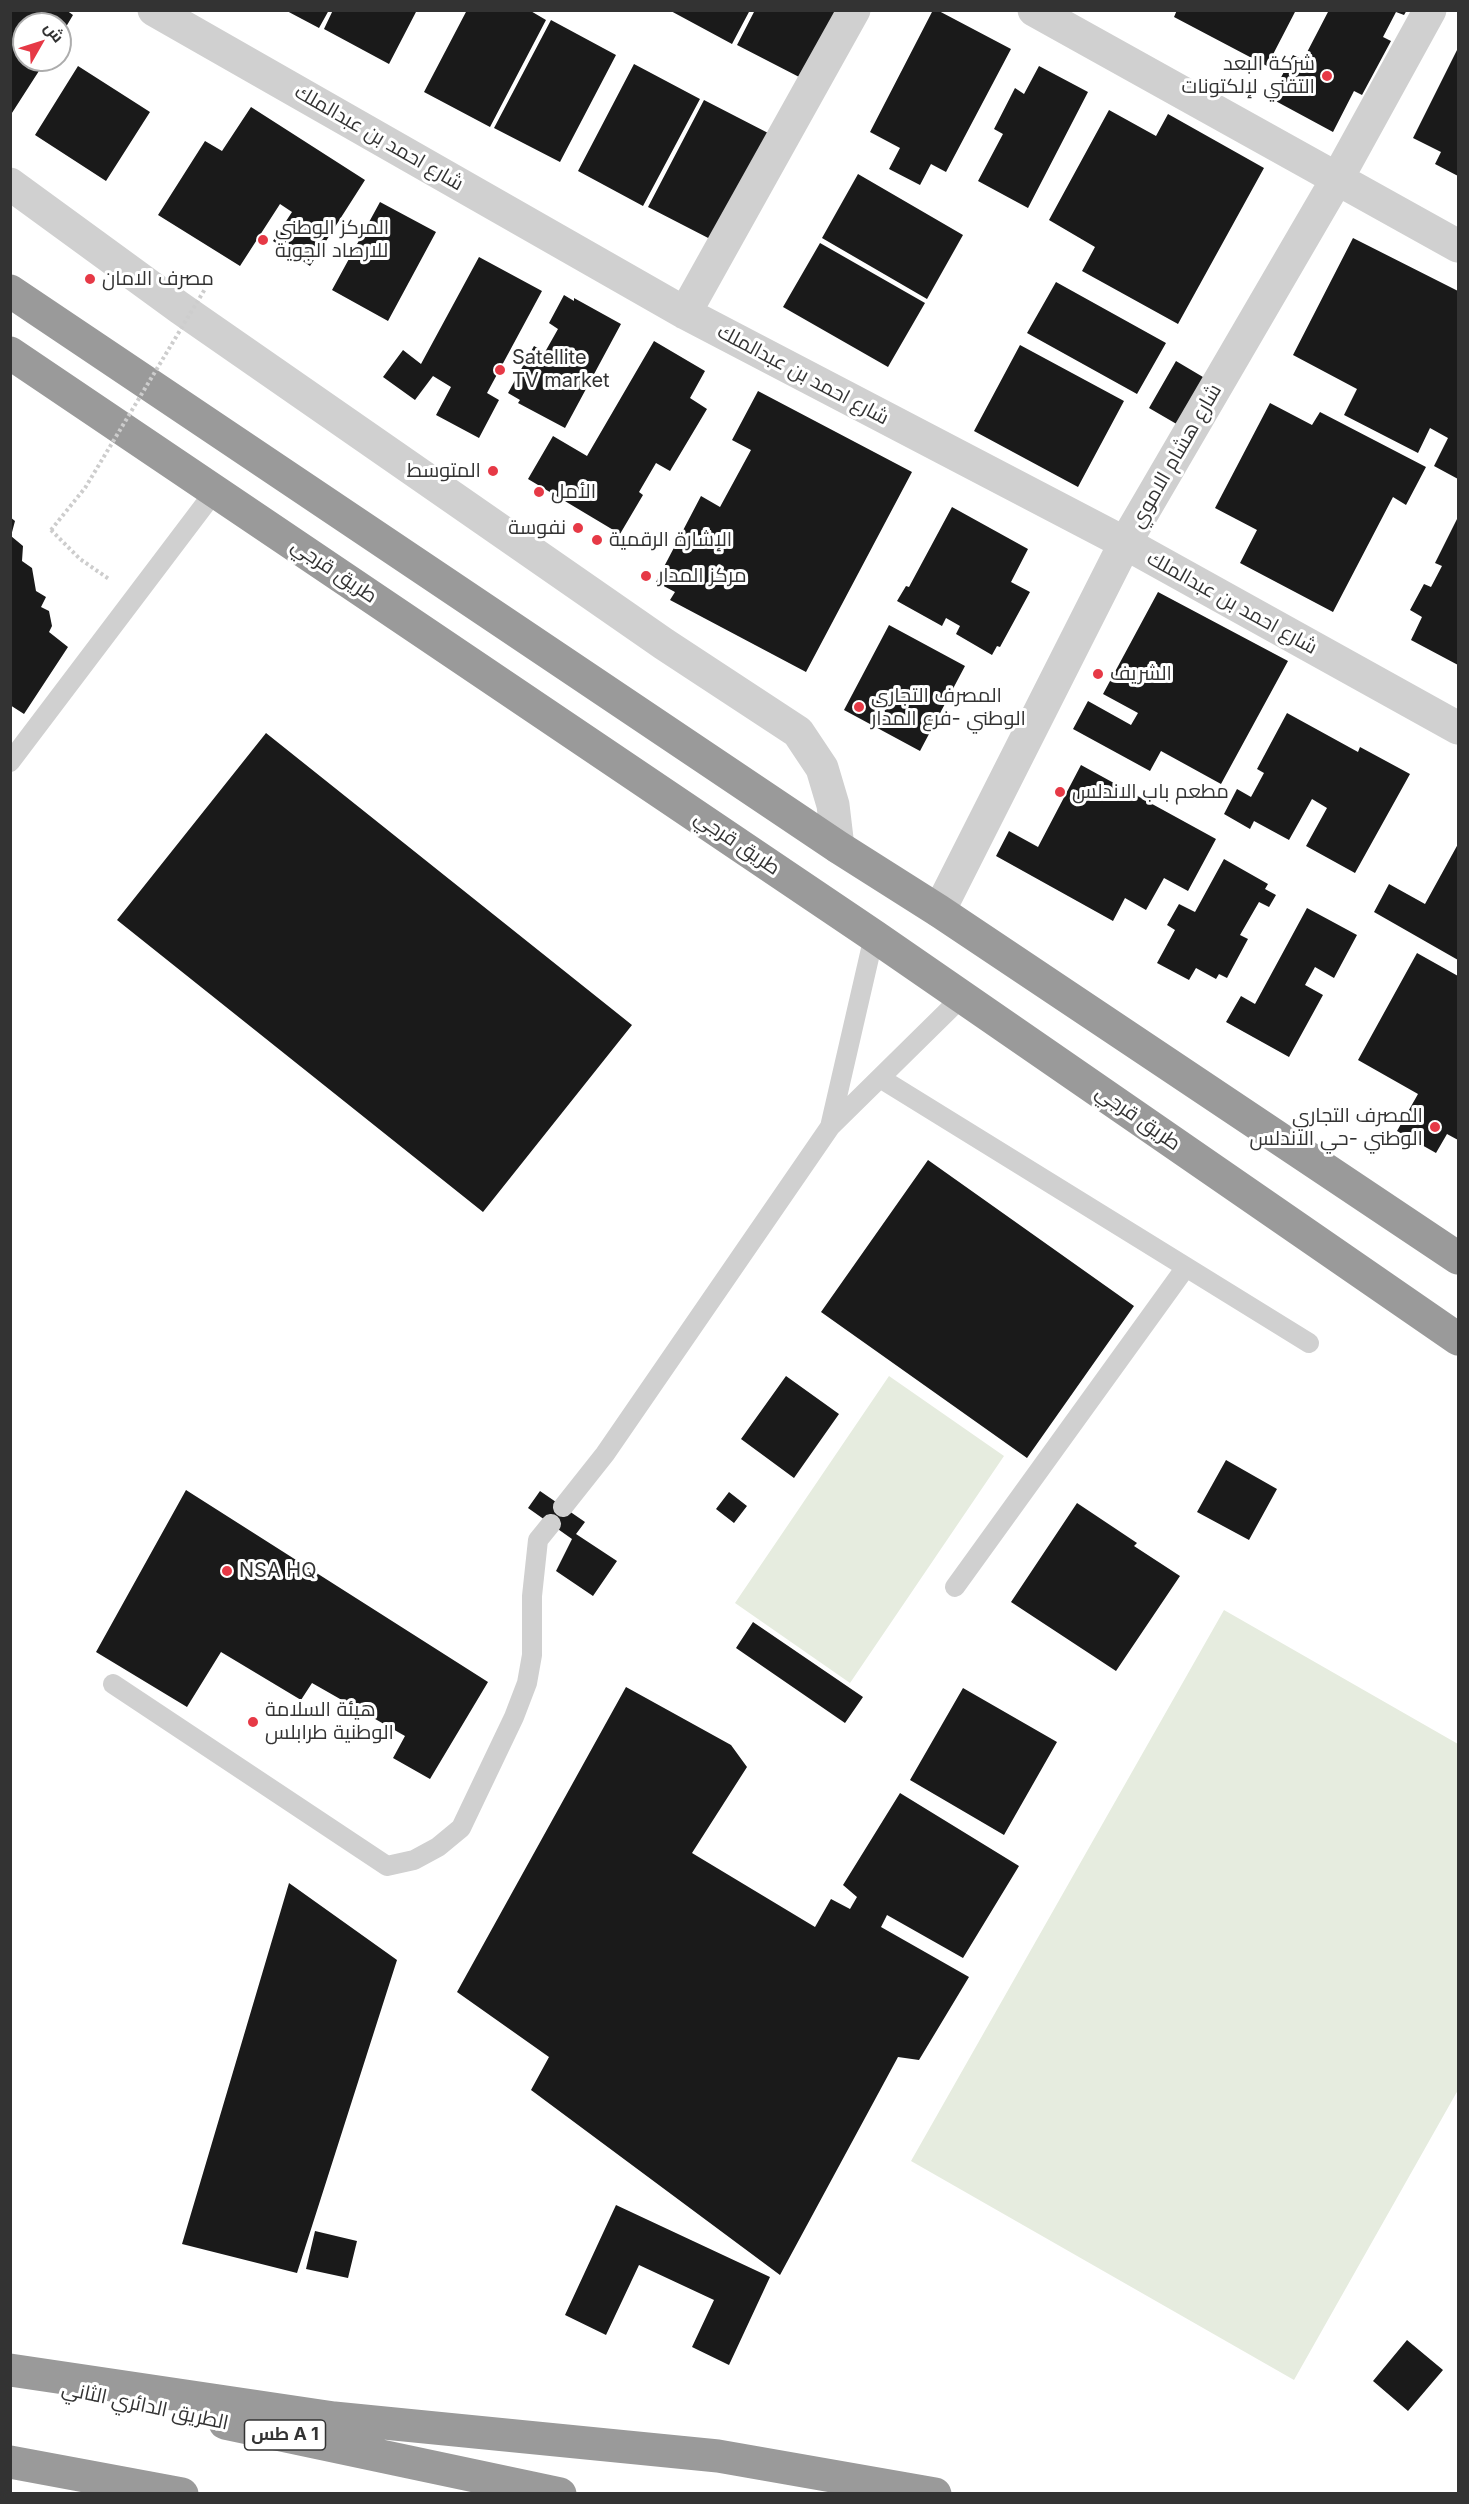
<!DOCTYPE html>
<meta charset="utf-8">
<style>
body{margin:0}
#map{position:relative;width:1469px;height:2504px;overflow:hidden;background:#fff;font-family:Inter,Cairo,sans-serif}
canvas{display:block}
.frame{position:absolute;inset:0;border:12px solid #333;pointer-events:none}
.north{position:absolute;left:12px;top:12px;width:60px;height:60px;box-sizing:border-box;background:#fff;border:2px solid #adadad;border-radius:50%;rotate:51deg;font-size:16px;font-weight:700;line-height:24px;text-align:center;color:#333}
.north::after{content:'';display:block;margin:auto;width:21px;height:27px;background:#e63946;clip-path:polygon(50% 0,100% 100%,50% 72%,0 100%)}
</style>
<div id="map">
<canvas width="1469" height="2504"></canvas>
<div class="frame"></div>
<div class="north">ش</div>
</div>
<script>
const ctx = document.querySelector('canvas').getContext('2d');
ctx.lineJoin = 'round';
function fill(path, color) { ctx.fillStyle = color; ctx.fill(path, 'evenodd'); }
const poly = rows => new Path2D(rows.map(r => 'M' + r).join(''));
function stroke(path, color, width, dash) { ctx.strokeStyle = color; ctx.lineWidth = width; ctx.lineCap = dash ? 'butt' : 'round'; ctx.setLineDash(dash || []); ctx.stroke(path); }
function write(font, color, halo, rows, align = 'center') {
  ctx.font = font + ' Inter,Cairo,sans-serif'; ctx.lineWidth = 6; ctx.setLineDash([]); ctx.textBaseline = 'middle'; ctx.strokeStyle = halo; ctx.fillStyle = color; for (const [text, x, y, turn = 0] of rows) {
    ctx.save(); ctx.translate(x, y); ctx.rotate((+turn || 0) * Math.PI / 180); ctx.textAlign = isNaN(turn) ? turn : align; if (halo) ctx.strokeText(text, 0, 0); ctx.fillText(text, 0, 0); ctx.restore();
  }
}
const green = poly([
 [889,1376,1004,1456,850,1683,735,1603],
 [1224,1610,1458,1744,1458,2090,1294,2380,911,2161]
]);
const building = poly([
 [10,10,66,10,73,15,60,37,60,24,24,24,24,60,46,60,10,116],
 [285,10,329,10,319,28],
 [333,10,417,10,389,64,324,29],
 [467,10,529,10,546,20,490,127,424,92],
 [669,10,750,10,732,44],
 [755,10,838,10,803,79,737,45],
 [933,10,937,10,1011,49,946,172,931,164,920,185,889,169,900,148,870,132],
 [1177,10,1296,10,1267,66,1174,17],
 [1329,10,1407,10,1404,15,1396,12,1383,37,1391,41,1362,95,1354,91,1333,132,1270,98,1293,55,1303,60],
 [551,20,616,55,560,162,494,128],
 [1458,48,1458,176,1435,164,1441,152,1413,138],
 [634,64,700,99,643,206,578,171],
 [78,66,150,112,106,181,35,135],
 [1039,66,1088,92,1028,208,978,181,1003,134,994,129,1015,88,1024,94],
 [704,100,770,134,714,241,648,207],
 [251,107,365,180,310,266,273,241,292,212,280,204,240,266,158,215,205,141,222,151],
 [1109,110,1156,136,1168,114,1264,168,1178,324,1082,271,1095,247,1049,220],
 [858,174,963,235,927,299,822,238],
 [380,202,436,232,388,321,332,290],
 [1353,238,1458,291,1458,479,1434,466,1448,438,1430,428,1418,453,1344,415,1357,389,1293,355],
 [820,243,925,303,888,367,783,307],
 [479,257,542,291,487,393,499,400,479,438,436,415,451,387,433,376,415,400,383,377,403,350,421,364],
 [1056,282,1166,343,1137,394,1027,333],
 [564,295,574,301,574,298,621,324,565,428,518,403,520,400,508,393,534,346,545,352,558,329,549,323],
 [654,341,705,371,690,398,707,409,670,471,656,463,639,492,643,495,620,534,528,479,553,436,587,456],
 [1020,345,1124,401,1078,487,974,431],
 [1176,361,1208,380,1180,426,1149,408],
 [758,391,912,472,806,672,670,600,675,592,656,582,701,496,720,507,751,450,732,440],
 [1270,403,1312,425,1320,412,1426,467,1406,505,1393,497,1333,612,1240,563,1257,530,1215,508],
 [952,507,1028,549,1011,582,1030,592,1000,647,997,646,992,655,956,634,960,626,946,618,942,626,897,601,906,586,909,587],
 [10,517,15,521,11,536,23,546,22,561,32,568,36,591,46,597,41,607,49,611,52,626,49,632,68,647,24,714,10,705],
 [1458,517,1458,665,1411,640,1422,617,1410,610,1424,584,1431,587,1442,566,1435,563],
 [1158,592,1288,661,1221,784,1161,751,1150,771,1073,729,1088,701,1131,725,1138,713,1103,694],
 [889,625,965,666,920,751,844,710],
 [1287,713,1358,752,1360,747,1410,774,1355,873,1306,846,1327,808,1312,799,1289,840,1254,821,1250,829,1224,814,1237,789,1251,797,1264,773,1257,769],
 [266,733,632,1025,483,1212,117,920],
 [1081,765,1216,839,1188,891,1164,878,1146,910,1125,898,1113,921,996,856,1009,831,1038,847],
 [1458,844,1458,960,1374,912,1389,884,1425,904],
 [1224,859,1268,884,1265,889,1276,895,1269,907,1259,902,1240,935,1248,939,1227,978,1219,974,1216,979,1196,968,1189,980,1157,963,1175,930,1167,925,1179,904,1195,912],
 [1307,908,1357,935,1334,978,1315,967,1305,985,1323,995,1289,1057,1226,1022,1241,996,1255,1004],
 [1417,953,1458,976,1458,1140,1447,1134,1436,1153,1397,1131,1418,1094,1358,1060],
 [928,1160,1134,1306,1027,1458,821,1312],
 [786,1376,839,1414,794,1478,741,1439],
 [1226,1460,1277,1489,1249,1540,1197,1512],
 [186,1490,488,1682,430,1779,393,1758,405,1736,312,1683,301,1700,221,1652,187,1707,96,1652],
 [540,1491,585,1522,576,1534,617,1561,593,1596,556,1571,572,1539,528,1508],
 [729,1492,747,1506,734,1523,716,1509],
 [1077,1503,1137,1543,1134,1546,1180,1576,1116,1671,1011,1602],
 [753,1622,863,1697,845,1723,736,1648],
 [626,1687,731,1745,747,1767,692,1853,815,1927,831,1899,850,1909,857,1897,843,1885,900,1793,1019,1866,963,1958,887,1915,881,1927,969,1977,919,2060,898,2057,780,2275,531,2090,549,2057,457,1992],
 [963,1688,1057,1742,1004,1835,910,1780],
 [289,1883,397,1960,297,2273,182,2244],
 [616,2205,770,2277,729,2365,692,2347,714,2300,639,2265,606,2335,565,2315],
 [315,2231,357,2241,348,2278,306,2269],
 [1407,2340,1443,2370,1408,2411,1373,2381]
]);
const path = poly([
 [51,530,80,559,109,579]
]);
const lane = poly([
 [10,762,215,491],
 [880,1078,1309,1343],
 [830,1127,874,936],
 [563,1507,605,1454,830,1127,962,997],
 [955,1587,1186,1267],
 [113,1684,387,1866,414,1860,438,1847,461,1828,514,1717,527,1683,532,1655,532,1596,538,1540,551,1524]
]);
const street = poly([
 [154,10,685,313,1125,543,1458,728],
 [1034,10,1458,246],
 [10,184,180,308,664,644,798,732,822,768,833,805,838,847],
 [685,313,854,10],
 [939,911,1125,543,1337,179,1430,10]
]);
const highway = poly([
 [10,291,838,847,939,911,1458,1258],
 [10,353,874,936,1458,1339],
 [10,2370,334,2418,718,2456,935,2494],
 [225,2423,560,2494],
 [10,2462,182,2494]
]);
const pathBridge = poly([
 [51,530,85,488,205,289]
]);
const markers = [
 [1327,76,6,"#e63946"],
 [263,240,6,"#e63946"],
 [90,279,6,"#e63946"],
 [500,370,6,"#e63946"],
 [493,471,6,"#e63946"],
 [539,492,6,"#e63946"],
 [578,528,6,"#e63946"],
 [597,540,6,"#e63946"],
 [646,576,6,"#e63946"],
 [1098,674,6,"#e63946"],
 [859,707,6,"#e63946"],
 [1060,792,6,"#e63946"],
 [1435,1127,6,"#e63946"],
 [227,1571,6,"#e63946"],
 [253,1722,6,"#e63946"]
];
const shields = [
 [285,2435,81]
];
const shieldNames = [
 ["طس A 1",285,2435]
];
const poiNames = [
 ["شركة البعد",1315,64,"right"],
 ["التقني لإلكتونات",1315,87,"right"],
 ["المركز الوطني",275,228],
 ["للارصاد الجوية",275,251],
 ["مصرف الامان",102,279],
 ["Satellite",512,358],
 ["TV market",512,381],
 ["المتوسط",481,471,"right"],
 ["الأمل",551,492],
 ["نفوسة",566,528,"right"],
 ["الإشارة الرقمية",609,540],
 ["مركز المدار",658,576],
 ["الشريف",1110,674],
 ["المصرف التجاري",871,696],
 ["الوطني -فرع المدار",871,719],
 ["مطعم باب الاندلس",1072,792],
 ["المصرف التجاري",1423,1116,"right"],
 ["الوطني -حي الاندلس",1423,1139,"right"],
 ["NSA HQ",239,1571],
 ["هيئة السلامة",265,1710],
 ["الوطنية طرابلس",265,1733]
];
const streetNames = [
 ["شارع احمد بن عبدالملك",379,138,30],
 ["شارع احمد بن عبدالملك",803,375,28],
 ["شارع هشام الاموي",1176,456,-60],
 ["طريق قرجي",334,571,34],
 ["شارع احمد بن عبدالملك",1232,603,29],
 ["طريق قرجي",737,843,34],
 ["طريق قرجي",1138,1118,35],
 ["الطريق الدائري الثاني",145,2406,12]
];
fill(green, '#e6ecdf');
fill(building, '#1a1a1a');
stroke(path, '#cdcdcd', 4, [3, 3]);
stroke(lane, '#d0d0d0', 20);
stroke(street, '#d0d0d0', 33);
stroke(highway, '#9a9a9a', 33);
stroke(pathBridge, '#cdcdcd', 4, [3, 3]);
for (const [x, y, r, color] of markers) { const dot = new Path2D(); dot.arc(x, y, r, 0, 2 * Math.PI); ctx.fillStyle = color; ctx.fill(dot); stroke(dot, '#fff', 2); }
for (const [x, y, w] of shields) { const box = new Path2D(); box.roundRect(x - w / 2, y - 15, w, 30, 4.5); ctx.fillStyle = '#fff'; ctx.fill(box); stroke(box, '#333', 1.5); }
write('bold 18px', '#333', null, shieldNames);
write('20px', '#333', '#fff', poiNames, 'left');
write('20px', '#333', '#fff', streetNames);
</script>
